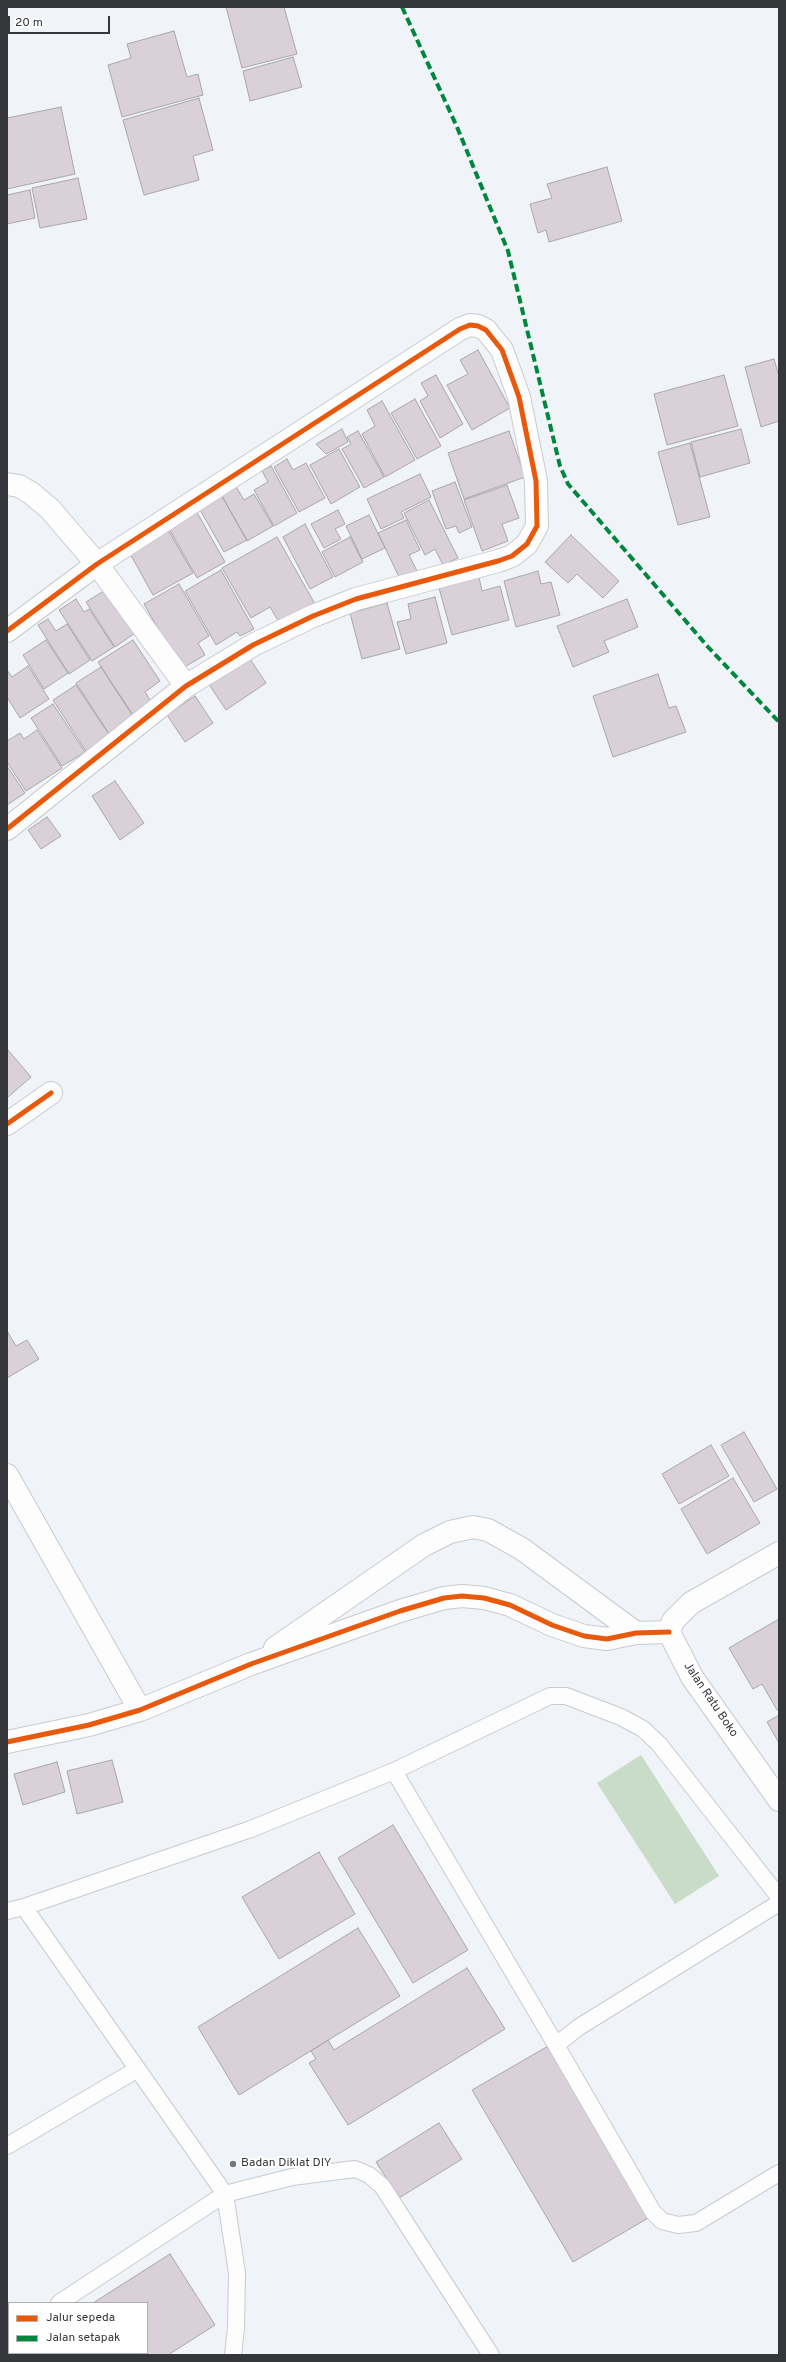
<!DOCTYPE html>
<style>
body{margin:0}
#map{position:relative;width:786px;height:2362px;overflow:hidden;background:#f0f3f7;font-family:Overpass,sans-serif}
canvas{display:block}
.frame{position:absolute;inset:0;border:8px solid #35373a;pointer-events:none}
.legend{position:absolute;left:8px;top:2302px;width:140px;height:52px;box-sizing:border-box;background:#fff;border:1px solid #aeafb0;margin:0;padding:5px 7px;list-style:none;font-size:12px;color:#35373a}
.legend li{display:flex;align-items:center;gap:8px;height:20px}
.legend b{width:20px;border:1px solid #aeafb0}
.scale{position:absolute;left:8px;top:16px;width:102px;height:18px;box-sizing:border-box;border:2px solid #35373a;border-top:0;padding-left:5px;font-size:12px;line-height:14px;white-space:nowrap;color:#35373a;-webkit-text-stroke:3px #fff;paint-order:stroke}
</style>
<div id="map">
<canvas width="786" height="2362"></canvas>
<div class="frame"></div>
<ul class="legend">
<li><b style="height:5px;background:#e8590c"></b>Jalur sepeda</li>
<li><b style="height:5px;background:#00873e"></b>Jalan setapak</li>
</ul>
<div class="scale">20 m</div>
</div>
<script>
const ctx = document.querySelector('canvas').getContext('2d');
ctx.lineJoin = 'round';
function fill(path, color) { ctx.fillStyle = color; ctx.fill(path, 'evenodd'); }
const poly = rows => new Path2D(rows.map(r => 'M' + r).join(''));
function stroke(path, color, width, dash) { ctx.strokeStyle = color; ctx.lineWidth = width; ctx.lineCap = dash ? 'butt' : 'round'; ctx.setLineDash(dash || []); ctx.stroke(path); }
function write(font, color, halo, rows, align = 'center') {
  ctx.font = font + ' Overpass,sans-serif'; ctx.lineWidth = 4; ctx.setLineDash([]); ctx.textBaseline = 'middle'; ctx.strokeStyle = halo; ctx.fillStyle = color; for (const [text, x, y, turn = 0] of rows) {
    ctx.save(); ctx.translate(x, y); ctx.rotate((+turn || 0) * Math.PI / 180); ctx.textAlign = isNaN(turn) ? turn : align; if (halo) ctx.strokeText(text, 0, 0); ctx.fillText(text, 0, 0); ctx.restore();
  }
}
const green = poly([
 [641,1755,719,1876,675,1904,597,1783]
]);
const building = poly([
 [226,7,284,7,297,54,242,68,226,7],
 [174,31,187,77,198,74,203,95,122,117,108,65,131,58,127,44,174,31],
 [293,57,302,87,250,101,243,71,293,57],
 [199,98,213,150,193,156,199,180,144,195,123,120,199,98],
 [61,107,75,174,7,189,7,118,61,107],
 [607,167,622,221,549,242,546,230,538,233,530,204,552,198,547,184,607,167],
 [78,178,87,219,40,228,32,188,78,178],
 [30,190,35,218,7,224,7,195,30,190],
 [478,350,510,408,472,430,447,385,468,374,460,360,478,350],
 [774,359,779,376,779,421,761,427,745,367,774,359],
 [436,375,463,424,440,438,420,401,428,396,421,383,436,375],
 [724,375,738,426,667,445,654,394,724,375],
 [415,399,441,446,417,459,391,413,415,399],
 [382,401,415,460,385,477,362,434,375,426,367,410,382,401],
 [342,429,348,442,326,454,316,444,342,429],
 [741,429,750,463,700,477,691,442,741,429],
 [358,431,384,477,364,488,342,449,351,444,347,437,358,431],
 [509,431,525,477,464,499,448,453,509,431],
 [690,443,710,517,678,525,658,452,690,443],
 [339,449,360,487,331,504,310,465,339,449],
 [287,459,293,470,306,463,325,498,299,512,274,467,287,459],
 [271,466,297,513,274,526,254,490,268,482,262,471,271,466],
 [420,474,431,497,401,512,404,518,381,529,367,499,420,474],
 [455,482,472,527,459,533,456,526,446,529,432,491,455,482],
 [235,485,244,500,254,494,273,526,247,541,221,494,235,485],
 [507,485,519,518,502,524,508,541,482,551,464,500,507,485],
 [221,495,247,540,224,552,199,508,221,495],
 [429,500,458,558,443,565,435,549,425,555,404,513,429,500],
 [195,509,225,562,197,578,167,525,195,509],
 [338,510,345,524,335,529,341,539,324,548,311,524,338,510],
 [369,515,385,548,362,559,346,526,369,515],
 [406,520,420,550,409,555,418,573,401,581,378,533,406,520],
 [305,524,333,577,310,589,283,537,305,524],
 [167,528,193,573,153,595,128,550,167,528],
 [571,535,619,581,603,598,577,574,568,583,545,562,571,535],
 [277,537,315,604,280,624,270,607,251,618,222,568,277,537],
 [350,537,363,562,335,577,322,552,350,537],
 [221,570,254,629,240,636,237,632,216,645,185,591,221,570],
 [538,571,541,584,551,582,560,615,516,627,504,581,538,571],
 [479,577,482,591,500,586,509,620,452,635,439,588,479,577],
 [179,584,209,636,198,643,205,655,181,669,144,604,179,584],
 [107,589,135,633,115,647,86,602,107,589],
 [435,597,447,643,406,654,397,622,411,619,408,604,435,597],
 [76,599,84,612,89,609,114,647,92,661,59,610,76,599],
 [627,599,638,627,604,641,609,652,573,667,557,626,627,599],
 [387,603,400,649,362,659,350,613,387,603],
 [48,619,56,631,67,624,90,660,69,674,38,625,48,619],
 [46,640,68,673,44,689,23,655,46,640],
 [133,640,160,681,145,692,152,703,133,715,98,662,133,640],
 [248,656,266,683,226,710,208,683,248,656],
 [28,666,49,699,20,718,7,697,7,670,12,677,28,666],
 [101,667,134,718,110,735,76,683,101,667],
 [658,674,669,708,676,706,686,732,613,757,593,696,658,674],
 [76,685,110,736,86,751,53,700,76,685],
 [195,696,213,723,185,742,167,715,195,696],
 [53,704,85,752,62,766,31,718,53,704],
 [37,730,62,768,26,791,7,762,7,741,20,733,24,739,37,730],
 [7,766,25,793,7,805,7,766],
 [115,781,144,823,120,840,92,796,115,781],
 [47,817,61,836,41,849,28,830,47,817],
 [7,1049,31,1077,7,1098,7,1049],
 [7,1331,16,1346,27,1340,39,1359,7,1378,7,1331],
 [744,1432,777,1489,754,1502,721,1445,744,1432],
 [711,1445,729,1476,679,1504,662,1474,711,1445],
 [733,1478,760,1523,707,1554,681,1509,733,1478],
 [779,1619,779,1709,777,1710,762,1684,753,1689,729,1648,779,1619],
 [779,1715,779,1743,767,1722,779,1715],
 [112,1760,123,1802,77,1814,67,1771,112,1760],
 [57,1762,65,1792,23,1805,14,1774,57,1762],
 [393,1825,468,1950,413,1983,338,1858,393,1825],
 [319,1852,355,1914,279,1959,242,1897,319,1852],
 [358,1928,400,1996,239,2095,198,2027,358,1928],
 [467,1968,505,2029,348,2125,309,2063,316,2059,311,2051,328,2040,334,2050,467,1968],
 [550,2045,650,2217,573,2262,472,2090,550,2045],
 [439,2123,462,2159,399,2198,376,2162,439,2123],
 [170,2254,215,2325,168,2355,11,2355,15,2353,147,2353,147,2303,93,2303,170,2254]
]);
const lane = poly([
 [779,1903,579,2027,556,2045,653,2212,662,2221,678,2225,696,2223,779,2173],
 [24,1907,251,1829,394,1771],
 [7,1911,24,1907,225,2194,292,2177,355,2169,369,2175,382,2186,491,2355],
 [556,2045,394,1771,550,1696,566,1696,621,1717,643,1729,659,1744,779,1897],
 [7,2146,136,2070],
 [59,2303,225,2194,237,2273,236,2328,233,2355],
 [7,2337,9,2335]
]);
const street = poly([
 [7,484,19,486,31,493,50,509,97,564,186,686],
 [7,631,97,564,460,329,470,325,478,326,486,330,502,350,519,397,536,481,537,526,527,544,512,556,498,561,356,599,313,616,253,645,186,686,7,829],
 [7,1124,51,1093],
 [7,1475,140,1710],
 [779,1553,691,1603,673,1621,669,1632,692,1677,779,1800],
 [275,1648,424,1545,450,1532,473,1527,488,1530,522,1549,636,1633],
 [7,1742,89,1725,140,1710,251,1664,400,1611,444,1598,462,1596,484,1598,510,1605,552,1625,584,1636,607,1639,636,1633,669,1632]
]);
const quiet = poly([
 [402,7,457,127,508,251,560,466,568,484,708,647,779,722]
]);
const cycleway = poly([
 [7,631,97,564,460,329,470,325,478,326,486,330,502,350,519,397,536,481,537,526,527,544,512,556,498,561,356,599,313,616,253,645,186,686,7,829],
 [7,1124,51,1093],
 [7,1742,89,1725,140,1710,251,1664,400,1611,444,1598,462,1596,484,1598,510,1605,552,1625,584,1636,607,1639,636,1633,669,1632]
]);
const markers = [
 [233,2164,4,"#76797c"]
];
const streetNames = [
 ["Jalan Ratu Boko",710,1700,56]
];
const poiNames = [
 ["Badan Diklat DIY",241,2164]
];
fill(green, '#c8dcc7');
fill(building, '#dad0d7');
stroke(building, '#a7a7a9', 1);
stroke(lane, '#c8cbce', 18);
stroke(street, '#c8cbce', 24);
stroke(lane, '#fdfdfe', 16);
stroke(street, '#fdfdfe', 22);
stroke(quiet, '#00873e', 4, [8, 4]);
stroke(cycleway, '#e8590c', 5);
for (const [x, y, r, color] of markers) { const dot = new Path2D(); dot.arc(x, y, r, 0, 2 * Math.PI); ctx.fillStyle = color; ctx.fill(dot); stroke(dot, '#fff', 1.5); }
write('12px', '#35373a', '#fff', streetNames);
write('12px', '#35373a', '#fff', poiNames, 'left');
</script>
